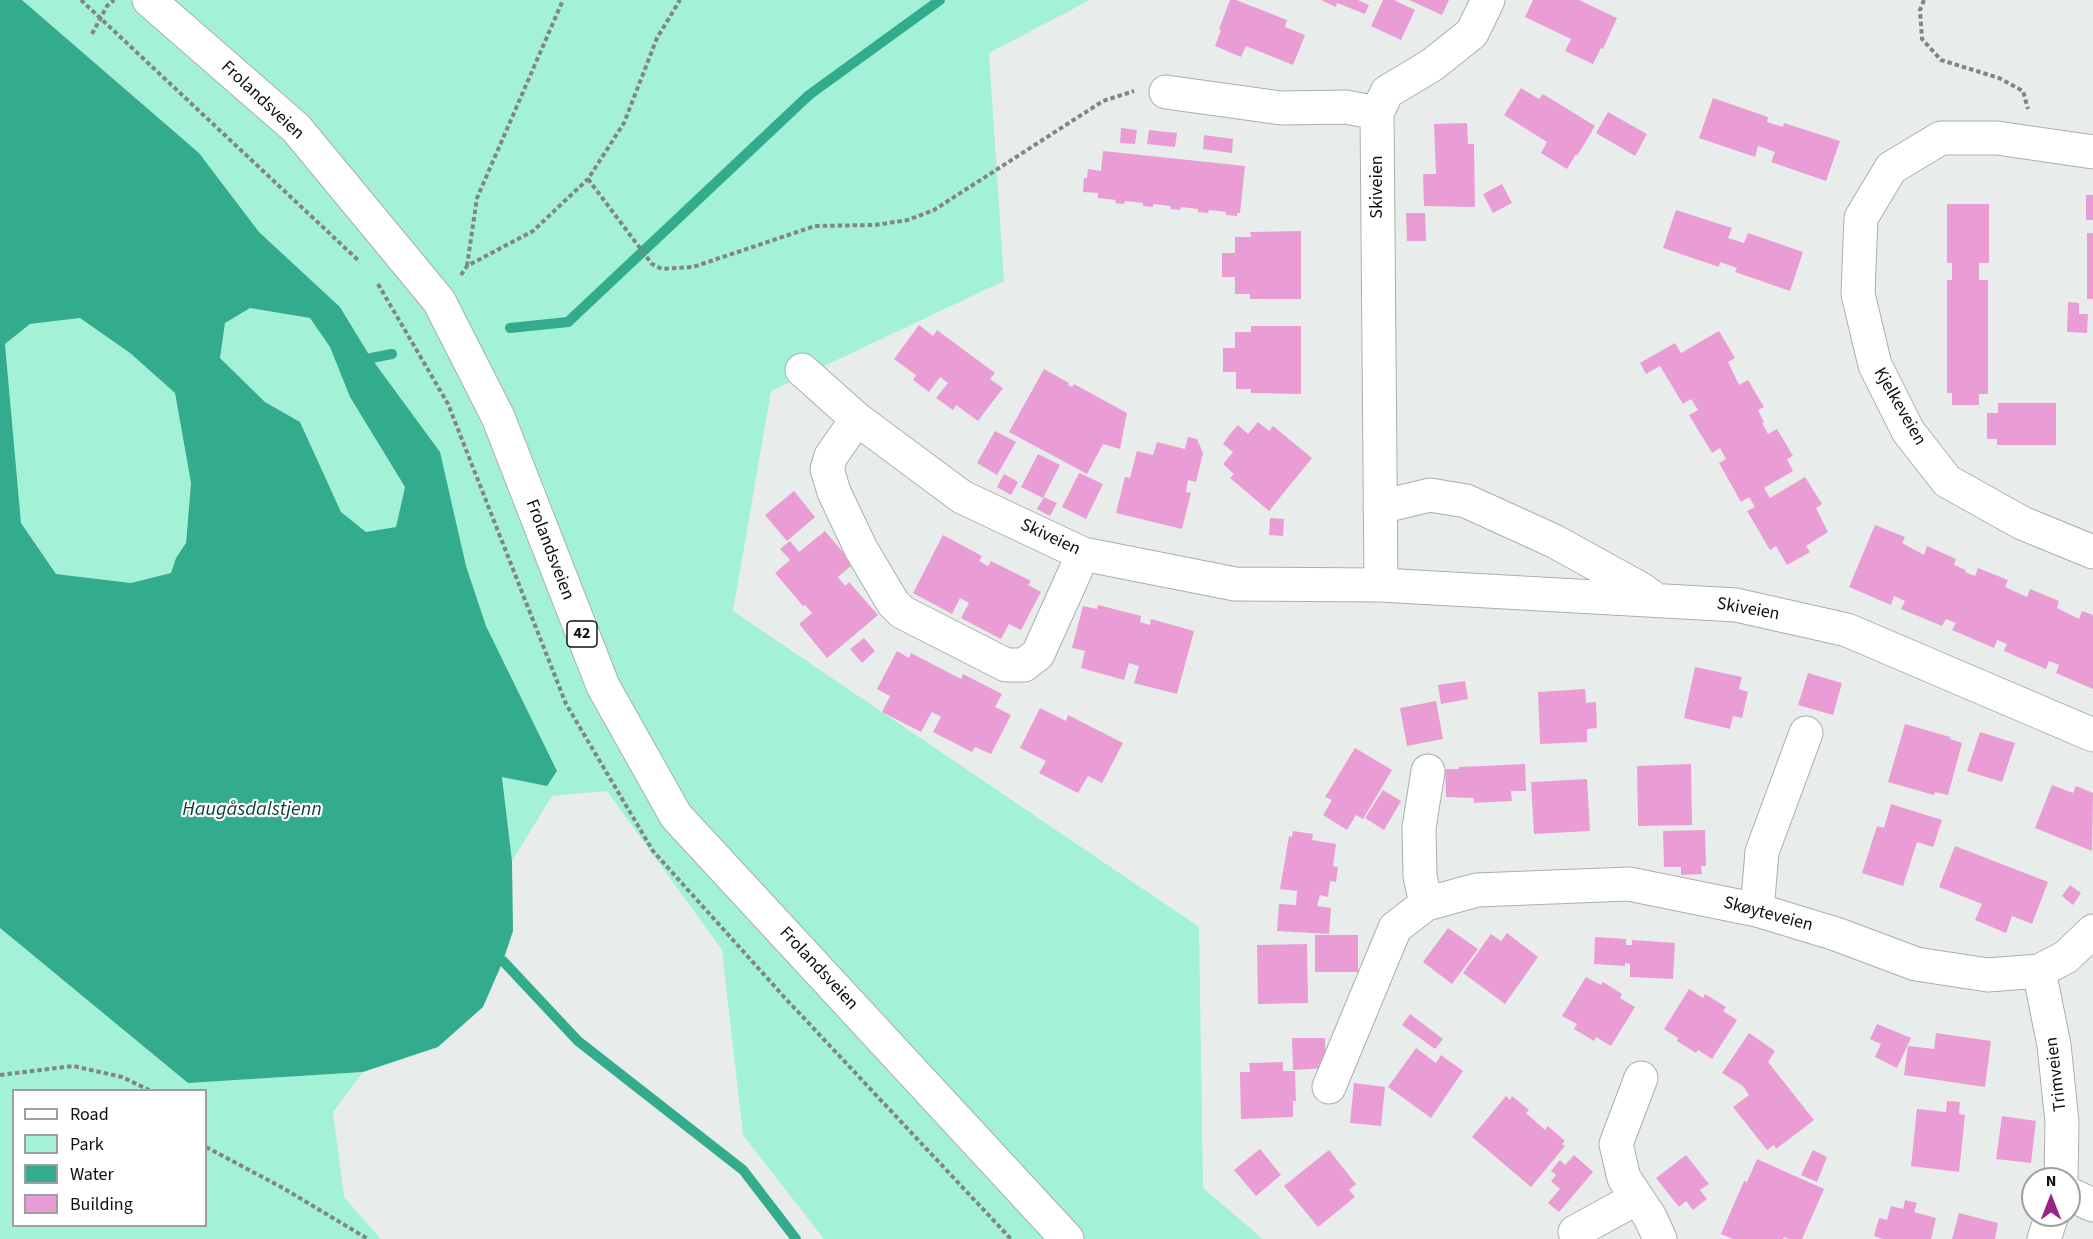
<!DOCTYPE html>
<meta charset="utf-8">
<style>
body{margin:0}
#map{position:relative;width:2093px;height:1239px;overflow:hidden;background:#e8edeb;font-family:"Source Sans 3",sans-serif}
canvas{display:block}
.legend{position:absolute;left:12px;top:1089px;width:195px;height:138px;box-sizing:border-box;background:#fff;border:2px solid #9f9f9f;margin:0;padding:8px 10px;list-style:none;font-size:18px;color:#0f1010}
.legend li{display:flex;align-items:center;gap:12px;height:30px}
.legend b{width:30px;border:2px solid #9f9f9f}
.north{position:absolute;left:2021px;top:1167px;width:60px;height:60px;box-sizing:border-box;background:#fff;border:2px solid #9f9f9f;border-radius:50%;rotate:0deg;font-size:16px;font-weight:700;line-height:24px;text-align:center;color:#0f1010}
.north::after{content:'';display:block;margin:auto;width:21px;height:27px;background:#982583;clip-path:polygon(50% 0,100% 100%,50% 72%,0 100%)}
</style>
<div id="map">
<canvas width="2093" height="1239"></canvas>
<ul class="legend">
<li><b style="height:8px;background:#fff"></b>Road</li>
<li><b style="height:16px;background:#a3f1d7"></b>Park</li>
<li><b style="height:16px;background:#32ac8c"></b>Water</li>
<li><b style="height:16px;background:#ea9dd5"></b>Building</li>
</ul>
<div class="north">N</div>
</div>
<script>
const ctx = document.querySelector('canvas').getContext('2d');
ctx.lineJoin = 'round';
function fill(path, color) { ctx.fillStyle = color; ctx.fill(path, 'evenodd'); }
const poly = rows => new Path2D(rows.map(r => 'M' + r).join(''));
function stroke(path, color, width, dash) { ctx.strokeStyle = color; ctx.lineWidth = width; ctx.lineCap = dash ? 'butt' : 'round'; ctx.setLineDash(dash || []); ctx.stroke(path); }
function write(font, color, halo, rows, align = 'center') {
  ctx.font = font + ' "Source Sans 3",sans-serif'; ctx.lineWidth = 4.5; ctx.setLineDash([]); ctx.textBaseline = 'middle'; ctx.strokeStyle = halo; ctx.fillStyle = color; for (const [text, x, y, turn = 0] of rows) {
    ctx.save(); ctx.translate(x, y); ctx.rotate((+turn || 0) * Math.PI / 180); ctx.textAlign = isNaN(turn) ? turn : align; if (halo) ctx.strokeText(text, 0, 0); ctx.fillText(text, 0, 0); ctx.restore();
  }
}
const green = poly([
 [22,0,1090,0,989,53,1004,281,771,391,733,611,1199,927,1203,1188,1263,1239,824,1239,743,1135,722,950,607,791,552,796,512,861,502,776,547,786,557,771,486,626,466,566,371,358,340,307,259,232,199,153],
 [250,307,310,318,330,347,350,397,405,487,396,527,366,532,341,512,300,422,265,402,220,358,225,323],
 [80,318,130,353,175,393,191,483,186,543,176,558,171,573,131,583,56,574,21,523,5,344,30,324],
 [0,928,188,1083,363,1072,333,1112,344,1197,381,1239,0,1239],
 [14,1090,206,1090,206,1226,14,1226]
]);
const water = poly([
 [0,0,22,0,199,153,259,232,340,307,371,358,440,452,466,566,486,626,557,771,547,786,502,777,512,861,513,931,503,961,483,1007,438,1047,363,1072,188,1083,0,928],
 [250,308,310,318,330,347,350,397,405,487,396,527,366,532,341,512,300,422,265,402,220,358,225,323],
 [80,318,130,353,175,393,191,483,186,543,176,558,171,573,131,583,56,574,21,523,5,344,30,324]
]);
const stream = poly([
 [510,328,568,322,809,95,940,0],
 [371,358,392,354],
 [503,961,578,1041,743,1170,796,1239]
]);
const building = poly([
 [1230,0,1236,0,1287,20,1285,27,1305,35,1293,65,1246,46,1241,57,1215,46,1221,30,1219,29],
 [1321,0,1358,0,1369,5,1365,14,1337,3,1336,7],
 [1383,0,1394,0,1415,10,1401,40,1371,26],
 [1409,0,1449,0,1442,15],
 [1533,0,1579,0,1617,18,1603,49,1601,48,1593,64,1565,51,1571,39,1525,17],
 [1521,88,1539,99,1543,94,1595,126,1577,156,1576,154,1567,169,1541,153,1547,142,1504,115],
 [1713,98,1768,117,1767,122,1783,127,1784,123,1840,141,1826,181,1771,162,1775,152,1758,146,1755,157,1699,138],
 [1608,112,1647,134,1635,156,1596,133],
 [1467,123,1468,144,1474,144,1475,207,1424,206,1423,174,1436,174,1434,124],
 [1121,128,1137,130,1135,144,1120,143],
 [1149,130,1177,133,1175,147,1147,144],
 [1204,135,1233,139,1232,153,1203,149],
 [1103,151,1245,166,1240,213,1237,213,1237,216,1226,215,1226,212,1209,210,1208,213,1198,212,1198,209,1181,207,1180,210,1170,209,1171,206,1153,204,1153,207,1143,206,1143,203,1125,201,1124,204,1115,203,1116,200,1098,198,1098,193,1083,192,1084,178,1087,178,1088,169,1101,171],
 [1502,184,1512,203,1493,213,1483,194],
 [2086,195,2093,195,2093,220,2086,220],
 [1947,204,1989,204,1989,263,1979,263,1979,280,1988,280,1988,394,1979,394,1979,405,1952,405,1952,393,1947,393,1947,280,1952,280,1952,263,1947,263],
 [1676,210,1732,228,1728,238,1744,243,1748,233,1803,252,1790,291,1735,272,1737,268,1720,262,1719,267,1663,248],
 [1406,213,1425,213,1426,241,1407,241],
 [1301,231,1301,299,1250,299,1250,294,1235,294,1235,277,1222,277,1222,253,1235,253,1235,237,1251,237,1250,232],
 [2087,233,2093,233,2093,299,2087,299],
 [2068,302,2079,303,2079,314,2088,314,2087,333,2067,332],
 [919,325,933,336,937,330,995,373,990,379,1003,388,978,421,956,405,953,410,936,398,948,383,940,377,929,392,913,380,916,375,894,359],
 [1251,326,1301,326,1301,394,1251,393,1251,389,1236,389,1236,372,1223,372,1223,348,1235,348,1235,332,1251,332],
 [1719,331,1735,358,1728,362,1739,385,1748,380,1764,407,1758,410,1764,422,1762,423,1768,434,1777,429,1793,456,1787,459,1793,471,1764,488,1770,498,1805,477,1822,504,1816,508,1828,532,1806,546,1810,552,1787,565,1776,546,1770,550,1747,511,1755,507,1749,497,1741,502,1719,463,1726,459,1720,448,1712,453,1689,415,1698,410,1691,399,1683,404,1660,366,1646,374,1640,363,1675,343,1681,353],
 [1044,369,1069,383,1068,385,1072,387,1074,384,1127,413,1120,449,1103,444,1087,474,1009,432],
 [1998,403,2056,403,2056,445,1997,445,1997,439,1987,439,1987,413,1998,413],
 [1258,422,1269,431,1273,426,1312,458,1269,511,1230,478,1234,474,1223,464,1233,452,1223,444,1230,434,1238,425,1248,434],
 [995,431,1016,442,997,475,977,463],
 [1188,437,1197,439,1203,453,1196,482,1188,480,1186,492,1191,493,1182,529,1116,513,1125,477,1130,478,1137,451,1153,455,1157,442,1185,449],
 [1038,454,1060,465,1043,498,1021,487],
 [1079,473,1103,484,1086,519,1062,507],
 [1004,474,1018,482,1011,495,997,487],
 [794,491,815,517,787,541,765,515],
 [1044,497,1057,503,1050,516,1037,509],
 [1270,518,1284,519,1283,536,1269,535],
 [1875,525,1905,537,1902,543,1924,555,1927,546,1956,559,1954,565,1966,570,1965,572,1975,576,1978,568,2008,580,2005,587,2027,597,2030,589,2059,601,2057,608,2079,619,2082,611,2093,615,2093,689,2056,673,2059,665,2049,661,2046,669,2004,651,2007,644,1997,640,1994,648,1952,630,1956,623,1946,619,1942,626,1901,609,1905,601,1894,596,1891,605,1849,587],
 [825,531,853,564,838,577,845,586,849,582,878,615,827,658,799,624,812,613,805,605,803,606,775,573,790,560,780,549,790,541,799,552],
 [943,535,982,556,979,561,988,566,991,561,1031,581,1028,585,1041,592,1021,630,1009,624,1001,639,961,618,969,603,960,598,952,614,913,593],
 [1098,605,1141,616,1140,622,1150,625,1151,619,1194,631,1177,694,1134,683,1139,666,1129,663,1124,680,1081,668,1085,651,1072,648,1083,606,1097,609],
 [864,638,875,651,862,663,850,649],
 [897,651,909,658,911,653,961,679,963,674,1002,694,995,707,1011,715,991,754,975,747,972,752,933,732,941,717,932,712,921,732,882,712,890,696,877,689],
 [1695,667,1742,677,1739,689,1748,692,1742,718,1733,716,1730,729,1684,718],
 [1808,673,1842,683,1833,715,1798,705],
 [1465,681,1468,699,1441,704,1438,685],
 [1585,689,1586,703,1596,702,1597,728,1587,729,1587,742,1540,744,1538,692],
 [1436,701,1443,739,1407,746,1400,708],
 [1040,708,1066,721,1068,715,1123,743,1102,783,1088,776,1078,793,1039,773,1046,761,1020,748],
 [1905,724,1950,737,1950,739,1962,743,1948,795,1935,792,1934,795,1888,782],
 [1980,732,2015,743,2002,782,1967,771],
 [1355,748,1392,770,1363,819,1356,815,1347,830,1323,815,1332,800,1325,797],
 [1525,764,1526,791,1511,791,1512,801,1474,803,1474,798,1446,797,1445,769,1459,769,1459,767],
 [1691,764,1692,825,1638,826,1637,766],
 [1587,779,1590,831,1534,834,1531,782],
 [2052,785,2073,793,2076,786,2093,793,2092,851,2035,828],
 [1383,790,1401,801,1384,830,1365,818],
 [1891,804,1942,820,1933,847,1917,842,1903,886,1862,873,1877,826,1884,828],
 [1705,830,1706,866,1701,866,1702,874,1681,875,1681,867,1664,867,1663,831],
 [1293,831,1313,834,1312,840,1336,844,1333,866,1338,867,1336,882,1330,881,1328,897,1320,895,1317,906,1331,908,1329,934,1277,931,1279,904,1296,905,1297,891,1280,889,1289,836,1292,837],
 [1955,846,2048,882,2032,924,2012,916,2006,933,1975,920,1982,904,1939,887],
 [2070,885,2081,893,2073,905,2062,896],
 [1448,928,1478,949,1452,984,1423,962],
 [1507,933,1538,957,1505,1004,1463,973,1491,934,1501,941],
 [1315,935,1358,935,1358,972,1315,972],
 [1595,937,1626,939,1626,945,1632,945,1632,940,1675,943,1673,979,1630,977,1630,964,1625,963,1625,966,1594,964],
 [1307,944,1308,1003,1258,1004,1257,945],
 [1586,977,1601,985,1603,982,1622,994,1620,998,1635,1007,1611,1046,1596,1037,1594,1041,1574,1029,1577,1024,1562,1016],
 [1689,989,1703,998,1705,994,1726,1007,1723,1011,1737,1020,1712,1059,1698,1050,1696,1053,1677,1041,1678,1038,1664,1029],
 [1410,1014,1443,1039,1435,1049,1402,1025],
 [1877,1024,1911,1038,1897,1068,1875,1057,1881,1044,1870,1039],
 [1749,1033,1775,1051,1768,1062,1814,1120,1776,1149,1774,1145,1767,1150,1733,1107,1749,1095,1743,1086,1722,1073],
 [1936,1033,1991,1041,1985,1087,1904,1075,1908,1046,1934,1049],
 [1292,1038,1325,1038,1326,1068,1293,1070],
 [1416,1048,1436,1063,1441,1055,1463,1071,1431,1118,1388,1087],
 [1283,1062,1283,1071,1295,1071,1296,1101,1293,1101,1293,1117,1241,1119,1240,1072,1250,1072,1249,1063],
 [1354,1083,1385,1087,1381,1126,1350,1123],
 [1506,1096,1510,1100,1512,1096,1529,1110,1526,1113,1545,1130,1548,1126,1565,1141,1562,1144,1565,1146,1531,1187,1472,1137],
 [1947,1101,1960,1102,1959,1114,1965,1115,1959,1172,1911,1166,1917,1109,1946,1112],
 [2002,1116,2036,1121,2031,1163,1996,1159],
 [1260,1149,1281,1175,1256,1196,1234,1170],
 [1329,1150,1356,1184,1349,1190,1355,1197,1318,1227,1284,1186],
 [1813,1150,1827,1157,1817,1182,1801,1175],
 [1574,1155,1593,1172,1559,1212,1548,1203,1560,1189,1551,1181,1556,1175,1551,1171,1560,1160,1565,1165],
 [1686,1155,1709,1184,1700,1190,1707,1199,1693,1210,1686,1201,1679,1207,1656,1178],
 [1757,1159,1824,1189,1802,1239,1789,1239,1784,1237,1783,1239,1733,1239,1721,1234,1744,1181,1747,1182],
 [1905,1200,1917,1203,1914,1212,1936,1218,1931,1239,1883,1239,1874,1236,1879,1218,1887,1220,1891,1206,1903,1209],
 [1959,1213,1998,1223,1995,1239,1952,1239]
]);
const path = poly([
 [81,0,360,262],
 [1924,0,1920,10,1922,39,1941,60,1999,78,2023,91,2028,109],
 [92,34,107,6,114,0],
 [588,179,652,264,662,269,693,267,815,226,875,225,908,220,934,210,1103,101,1134,91],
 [467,266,477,198,563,0],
 [461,275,467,266,533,231,588,179,624,123,657,38,680,0],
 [378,284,448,404,566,704,653,851,786,999,1011,1239],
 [0,1075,73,1066,122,1077,149,1090],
 [206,1147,283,1188,368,1239]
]);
const minor = poly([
 [1166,92,1281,108,1346,107,1377,113],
 [2093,152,1997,138,1941,138,1891,168,1861,218,1858,294,1875,365,1908,431,1947,481,2022,523,2093,552],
 [802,370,857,419,962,497,1083,554,1235,584,1381,585,1736,605,1847,630,2093,735],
 [857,419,831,456,827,469,834,492,861,549,893,603,902,612,1006,665,1024,665,1038,654,1083,554],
 [1380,507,1430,495,1466,501,1554,541,1641,589,1651,596],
 [1381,585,1377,113,1387,92,1432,65,1472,33,1488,0],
 [1426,904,1420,876,1419,828,1428,771],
 [1757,910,1762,852,1806,733],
 [2039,971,2054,1045,2062,1122,2061,1179],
 [1641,1078,1616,1144,1624,1178,1650,1217,1660,1239],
 [1329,1087,1395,928,1426,904,1477,890,1629,884,1757,910,1836,934,1916,964,1988,975,2039,971,2066,957,2093,931],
 [2069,1194,2093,1205],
 [1575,1232,1637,1198],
 [2044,1239,2052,1215]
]);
const primary = poly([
 [149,0,296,128,439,301,498,417,603,686,676,816,1067,1239]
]);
const shields = [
 [582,634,30]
];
const shieldNames = [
 ["42",582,634]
];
const streetNames = [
 ["Frolandsveien",262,101,43],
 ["Skiveien",1378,187,-90],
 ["Kjelkeveien",1899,407,60],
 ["Skiveien",1050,538,25],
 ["Frolandsveien",549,550,69],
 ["Skiveien",1748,610,10],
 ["Skøyteveien",1768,915,15],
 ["Frolandsveien",818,969,47],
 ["Trimveien",2057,1074,-97]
];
const waterNames = [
 ["Haugåsdalstjenn",252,811]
];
fill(green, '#a3f1d7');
fill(water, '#32ac8c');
stroke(stream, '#32ac8c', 10);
fill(building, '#ea9dd5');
stroke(minor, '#aaafad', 35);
stroke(primary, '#aaafad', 35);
stroke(path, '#828584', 4, [4.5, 3]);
stroke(minor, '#fff', 33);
stroke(primary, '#fff', 33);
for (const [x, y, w] of shields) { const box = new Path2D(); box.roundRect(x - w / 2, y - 13, w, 26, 4.5); ctx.fillStyle = '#fff'; ctx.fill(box); stroke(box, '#0f1010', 1.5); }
write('bold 16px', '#0f1010', null, shieldNames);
write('18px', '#0f1010', '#fff', streetNames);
write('italic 20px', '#093e31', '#fff', waterNames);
</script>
